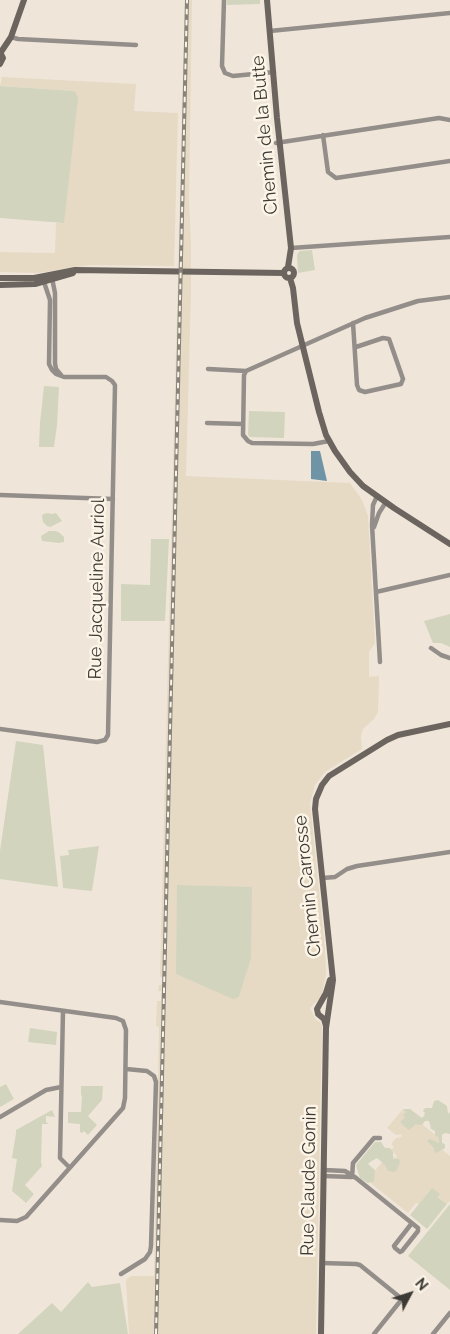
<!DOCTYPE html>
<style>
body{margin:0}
#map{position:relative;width:450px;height:1334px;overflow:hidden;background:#efe6d9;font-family:Raleway,sans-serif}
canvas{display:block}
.north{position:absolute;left:385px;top:1269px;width:50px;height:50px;-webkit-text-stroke:4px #fcf4e6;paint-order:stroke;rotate:50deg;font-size:14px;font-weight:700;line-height:20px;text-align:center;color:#3d3a35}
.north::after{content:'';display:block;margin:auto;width:18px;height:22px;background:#3d3a35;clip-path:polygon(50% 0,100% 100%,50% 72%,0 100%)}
</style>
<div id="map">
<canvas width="450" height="1334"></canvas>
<div class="north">N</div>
</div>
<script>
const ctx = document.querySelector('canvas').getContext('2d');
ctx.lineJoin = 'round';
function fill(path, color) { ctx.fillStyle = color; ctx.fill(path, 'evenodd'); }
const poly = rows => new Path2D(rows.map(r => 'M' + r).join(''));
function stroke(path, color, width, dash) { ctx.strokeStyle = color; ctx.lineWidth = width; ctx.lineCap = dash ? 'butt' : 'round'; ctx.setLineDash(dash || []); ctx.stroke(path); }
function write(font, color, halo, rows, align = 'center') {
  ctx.font = font + ' Raleway,sans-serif'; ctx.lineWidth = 5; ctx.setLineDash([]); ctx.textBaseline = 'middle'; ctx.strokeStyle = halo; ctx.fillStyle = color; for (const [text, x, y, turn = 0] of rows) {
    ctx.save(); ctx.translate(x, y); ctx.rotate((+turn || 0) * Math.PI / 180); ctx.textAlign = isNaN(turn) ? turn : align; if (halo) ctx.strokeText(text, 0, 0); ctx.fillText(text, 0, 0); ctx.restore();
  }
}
const built = poly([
 [185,0,192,0,189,200,191,242,191,292,186,476,350,483,362,500,368,516,375,643,369,652,369,677,379,676,378,712,374,719,363,729,361,736,362,749,325,772,315,785,310,803,325,948,326,975,322,993,319,999,310,1008,316,1020,320,1022,322,1027,316,1334,129,1334,126,1280,131,1276,154,1276,159,1027,156,1026,157,1001,161,1001,161,991,158,991,159,985,163,984,163,977,160,977,160,973],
 [2,77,136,84,134,111,178,113,174,266,90,265,38,273,0,272,0,252,55,253,56,223,64,223,74,91,0,86],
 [403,1109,438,1137,439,1147,450,1156,450,1201,447,1204,438,1196,432,1188,419,1204,416,1203,408,1213,367,1180,389,1154,395,1158,397,1156,391,1150,394,1147,391,1144,396,1138,402,1137,401,1134,396,1135,387,1128]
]);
const green = poly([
 [227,0,260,0,260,4,227,5],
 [0,86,74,91,76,93,78,98,64,223,0,218],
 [312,250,315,270,298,273,297,256,298,253,300,251],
 [44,386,59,387,57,425,54,447,39,447,40,423],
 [249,411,285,412,284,438,250,437,248,435],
 [48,513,51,514,56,513,62,521,50,527,47,526,43,522,42,516,43,514],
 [49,531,56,531,60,533,64,537,64,542,59,543,42,541,41,536],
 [151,539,169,539,165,621,121,621,121,584,150,585],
 [450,614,450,647,441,643,433,643,424,621],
 [16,741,43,745,58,887,0,879,0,851],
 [99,846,92,891,63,888,60,856,69,855,68,850],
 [177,885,252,887,251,958,239,996,237,998,233,999,176,974],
 [30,1028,57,1032,56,1045,28,1042],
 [6,1084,14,1099,0,1107,0,1087],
 [81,1086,103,1086,102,1100,88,1116,97,1125,88,1135,84,1131,82,1133,80,1132,80,1124,68,1123,68,1112,81,1112,82,1096,81,1095],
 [438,1100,447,1106,448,1114,450,1112,450,1134,445,1133,442,1135,442,1143,445,1144,445,1148,436,1153,434,1151,434,1148,427,1141,430,1139,439,1143,438,1137,435,1135,435,1131,431,1129,429,1121,425,1121,422,1125,419,1125,416,1124,409,1130,400,1122,405,1118,403,1115,406,1112,403,1109,410,1109,422,1118,424,1116,425,1113,423,1111,425,1108,432,1108,434,1101],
 [52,1110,55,1117,46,1116,46,1122,49,1124,42,1124,41,1162,42,1166,25,1185,34,1194,26,1203,12,1191,17,1159,12,1158,16,1133,16,1130],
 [375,1142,381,1142,385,1148,390,1148,393,1152,393,1159,399,1159,400,1162,397,1170,395,1172,388,1171,385,1165,377,1158,370,1162,368,1164,375,1170,374,1181,368,1183,360,1178,356,1165],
 [432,1188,440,1194,438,1197,447,1204,427,1229,410,1215],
 [450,1204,450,1290,408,1256],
 [88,1282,92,1287,120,1283,128,1334,18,1334,52,1303,61,1312]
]);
const water = poly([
 [311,451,320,451,327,481,311,479]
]);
const street = poly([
 [224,0,222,66,225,73,233,76,274,72],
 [270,31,450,13],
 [11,37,18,39,136,45],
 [323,135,328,172,336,178,450,161],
 [276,143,439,118,450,120],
 [291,248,450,237],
 [52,278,55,293,55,363,56,369,61,375],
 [353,323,357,385,359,390,365,392,401,384,403,379,389,339,383,338,356,347],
 [208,369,246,371],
 [207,423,243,424],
 [329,441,313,444,252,443,248,441,243,435,244,375,246,371,365,318,418,301,450,297],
 [0,495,113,499],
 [377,496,373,505,372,525,380,662],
 [374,527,379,513,386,502],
 [376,592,450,575],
 [431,648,441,655,450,658],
 [0,729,97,742,105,740,108,735,115,385,112,381,106,377,64,377,56,374,52,370,49,364,50,300,43,279],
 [323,878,335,877,347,869,357,866,450,852],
 [0,1002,116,1018,123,1021,126,1030,125,1098,123,1108,26,1217,17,1221,0,1220],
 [63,1011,60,1158,69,1167],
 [0,1117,46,1090,61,1087],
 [324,1170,345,1171,356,1178,418,1228,418,1231,402,1251,400,1252,395,1248,394,1246,412,1223],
 [324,1176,351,1177],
 [352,1177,353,1163,374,1138,380,1138],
 [322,1263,356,1264,360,1265,402,1299,374,1334],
 [121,1274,145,1259,150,1252,151,1246,156,1082,154,1076,147,1071,126,1069],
 [433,1334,450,1313]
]);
const secondary = poly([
 [267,0,277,118,291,248,288,267],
 [0,52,3,58,0,64],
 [1,52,11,37,24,0],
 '284 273a5 5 0 1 1 10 0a5 5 0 1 1-10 0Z',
 [0,278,34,278,75,270,284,273],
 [290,278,293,288,297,323,319,412,326,435,335,451,350,472,363,486,394,508,450,544],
 [0,285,35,284,73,273],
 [326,1026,324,1019,318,1014,317,1009,326,993,330,980],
 [321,1334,326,1028,333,980,315,809,316,799,322,785,329,776,387,740,398,735,450,724]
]);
const rail = poly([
 [156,1334,187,0]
]);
const streetNames = [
 ["Chemin de la Butte",265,135,-95],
 ["Rue Jacqueline Auriol",97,589,-89],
 ["Chemin Carrosse",308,886,-96],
 ["Rue Claude Gonin",309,1181,-89]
];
fill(built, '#e6dac5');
fill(green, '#d2d4bd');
fill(water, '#6f94a5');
stroke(street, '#948e8a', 4.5);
stroke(secondary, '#6c645e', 6);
stroke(rail, '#88837a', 4);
stroke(rail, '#fcf4e6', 2, [5.5]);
write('18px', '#3d3a35', '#fcf4e6', streetNames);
</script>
